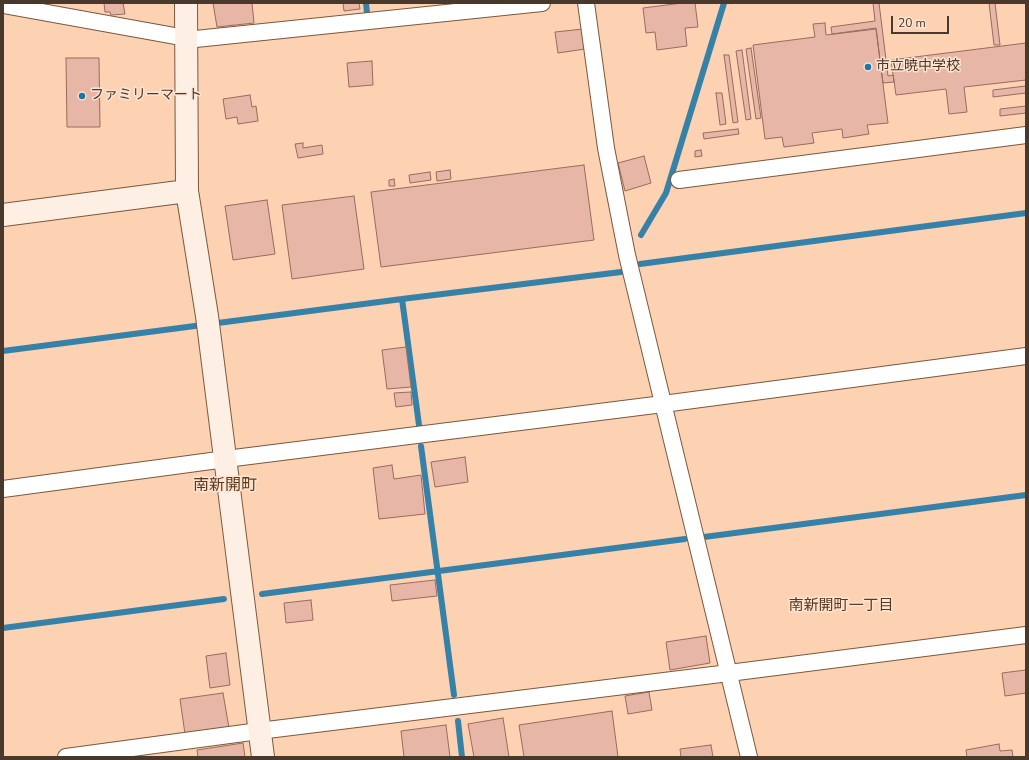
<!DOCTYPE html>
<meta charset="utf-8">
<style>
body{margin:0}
#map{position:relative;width:1029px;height:760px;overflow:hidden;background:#fcd2b3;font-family:"Nunito Sans",sans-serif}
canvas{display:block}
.frame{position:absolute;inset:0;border:4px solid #49382c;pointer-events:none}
.scale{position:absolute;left:891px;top:16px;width:58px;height:18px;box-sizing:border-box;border:2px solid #49382c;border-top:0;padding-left:5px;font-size:12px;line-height:14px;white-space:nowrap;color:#49382c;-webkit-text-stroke:3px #fde3d0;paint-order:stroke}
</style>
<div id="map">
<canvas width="1029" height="760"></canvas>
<div class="frame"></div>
<div class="scale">20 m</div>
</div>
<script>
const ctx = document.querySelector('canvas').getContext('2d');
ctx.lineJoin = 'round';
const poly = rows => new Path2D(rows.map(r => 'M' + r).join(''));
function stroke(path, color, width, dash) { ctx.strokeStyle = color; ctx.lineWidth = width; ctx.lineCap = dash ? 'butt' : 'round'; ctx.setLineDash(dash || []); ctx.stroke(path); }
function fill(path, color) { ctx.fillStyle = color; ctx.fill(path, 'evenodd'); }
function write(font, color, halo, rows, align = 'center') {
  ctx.font = font + ' "Nunito Sans","Noto Sans JP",sans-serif'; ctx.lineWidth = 3; ctx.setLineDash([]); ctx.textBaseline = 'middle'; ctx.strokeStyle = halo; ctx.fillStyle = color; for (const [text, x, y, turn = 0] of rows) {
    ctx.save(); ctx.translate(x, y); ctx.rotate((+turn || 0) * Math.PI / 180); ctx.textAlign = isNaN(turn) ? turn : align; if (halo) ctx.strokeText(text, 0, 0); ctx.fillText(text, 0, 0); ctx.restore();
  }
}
const stream = poly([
 [366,3,367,13],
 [641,235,666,193,724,3],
 [640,264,1026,213],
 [402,299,419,425],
 [3,351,402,299,621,272],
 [421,446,454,695],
 [704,537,1026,495],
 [262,594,685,539],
 [3,628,224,599],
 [458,721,462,757]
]);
const building = poly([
 [104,3,123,3,125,14,111,15,110,12,105,12,104,3],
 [213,3,252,3,254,23,217,27,213,3],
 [343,3,359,3,360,9,344,11,343,3],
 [682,3,695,3,698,27,685,28,687,46,657,50,655,32,646,33,643,8,682,3],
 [873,3,879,3,888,76,893,75,894,82,883,83,876,28,832,34,831,27,875,21,873,3],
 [989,3,995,3,1000,45,994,45,989,3],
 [825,23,826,35,876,29,888,123,867,125,869,134,843,138,842,129,812,133,814,143,784,147,782,137,765,139,753,45,815,37,813,24,825,23],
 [583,29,585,49,558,53,555,32,583,29],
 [1026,43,1026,80,964,87,967,112,949,114,946,89,896,95,891,60,1026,43],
 [751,48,761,118,756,119,746,49,751,48],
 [742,50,751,119,746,120,736,51,742,50],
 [724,55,729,55,738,122,733,123,724,55],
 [66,58,99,58,100,127,67,127,66,58],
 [372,61,373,85,349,87,347,63,372,61],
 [1026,86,1026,93,993,97,993,90,1026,86],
 [716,93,722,93,726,124,720,125,716,93],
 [250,95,252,107,256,106,258,121,238,124,237,117,226,119,223,99,250,95],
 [1026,106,1026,113,1000,116,1000,109,1026,106],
 [738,129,739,134,704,139,703,133,738,129],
 [303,143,303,148,322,145,323,154,298,158,295,144,303,143],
 [701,150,702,156,695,157,695,151,701,150],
 [644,156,651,183,625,191,618,163,644,156],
 [584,165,594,240,381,267,371,192,584,165],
 [450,170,451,179,437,181,436,172,450,170],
 [430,172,431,180,410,183,409,175,430,172],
 [394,179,395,186,389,186,389,180,394,179],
 [354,196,364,269,292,279,282,205,354,196],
 [267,200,275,254,233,260,225,206,267,200],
 [406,347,411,387,387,389,382,350,406,347],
 [411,392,412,405,396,407,394,393,411,392],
 [465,457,468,482,435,487,431,462,465,457],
 [392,465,394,479,421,475,425,514,379,519,373,468,392,465],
 [435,580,437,596,392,601,390,585,435,580],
 [311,600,313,620,286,623,284,603,311,600],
 [706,636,710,663,670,670,666,642,706,636],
 [226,653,230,685,210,688,206,656,226,653],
 [1026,670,1026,693,1005,696,1002,673,1026,670],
 [649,692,652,710,628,714,625,696,649,692],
 [223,693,229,728,185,734,180,699,223,693],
 [612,711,618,757,524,757,519,725,612,711],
 [503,718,509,757,474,757,468,724,503,718],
 [446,725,450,757,404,757,401,731,446,725],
 [243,743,245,757,198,757,197,750,243,743],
 [999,744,1000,751,1012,750,1013,757,967,757,966,750,999,744],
 [711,745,713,757,681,757,680,749,711,745]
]);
const street = poly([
 [586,3,606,148,627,255,749,757],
 [3,5,186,38],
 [186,40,542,3],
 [679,180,1026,135],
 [3,489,226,459,663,404,1026,356],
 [66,757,259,731,729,673,1026,635]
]);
const secondary = poly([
 [186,3,187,191,207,316,263,757],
 [3,215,187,191]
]);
const markers = [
 [868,67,4,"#1e76a5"],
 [82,96,4,"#1e76a5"]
];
const poiNames = [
 ["市立暁中学校",876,67],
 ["ファミリーマート",90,96]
];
const neighbourhoodNames = [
 ["南新開町一丁目",841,606]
];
const quarterNames = [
 ["南新開町",225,486]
];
stroke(stream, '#3681a8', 6);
fill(building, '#e8b6a6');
stroke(building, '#996b5d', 1);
stroke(street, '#7c583c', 18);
stroke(secondary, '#7c583c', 24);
stroke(street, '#fff', 16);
stroke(secondary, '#feefe4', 22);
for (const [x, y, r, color] of markers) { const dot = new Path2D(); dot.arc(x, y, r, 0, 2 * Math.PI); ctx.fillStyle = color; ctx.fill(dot); stroke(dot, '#fde3d0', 1.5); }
write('14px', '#49382c', '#fde3d0', poiNames, 'left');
write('15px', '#5b391e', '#fde3d0', neighbourhoodNames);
write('16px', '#5b391e', '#fde3d0', quarterNames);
</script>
